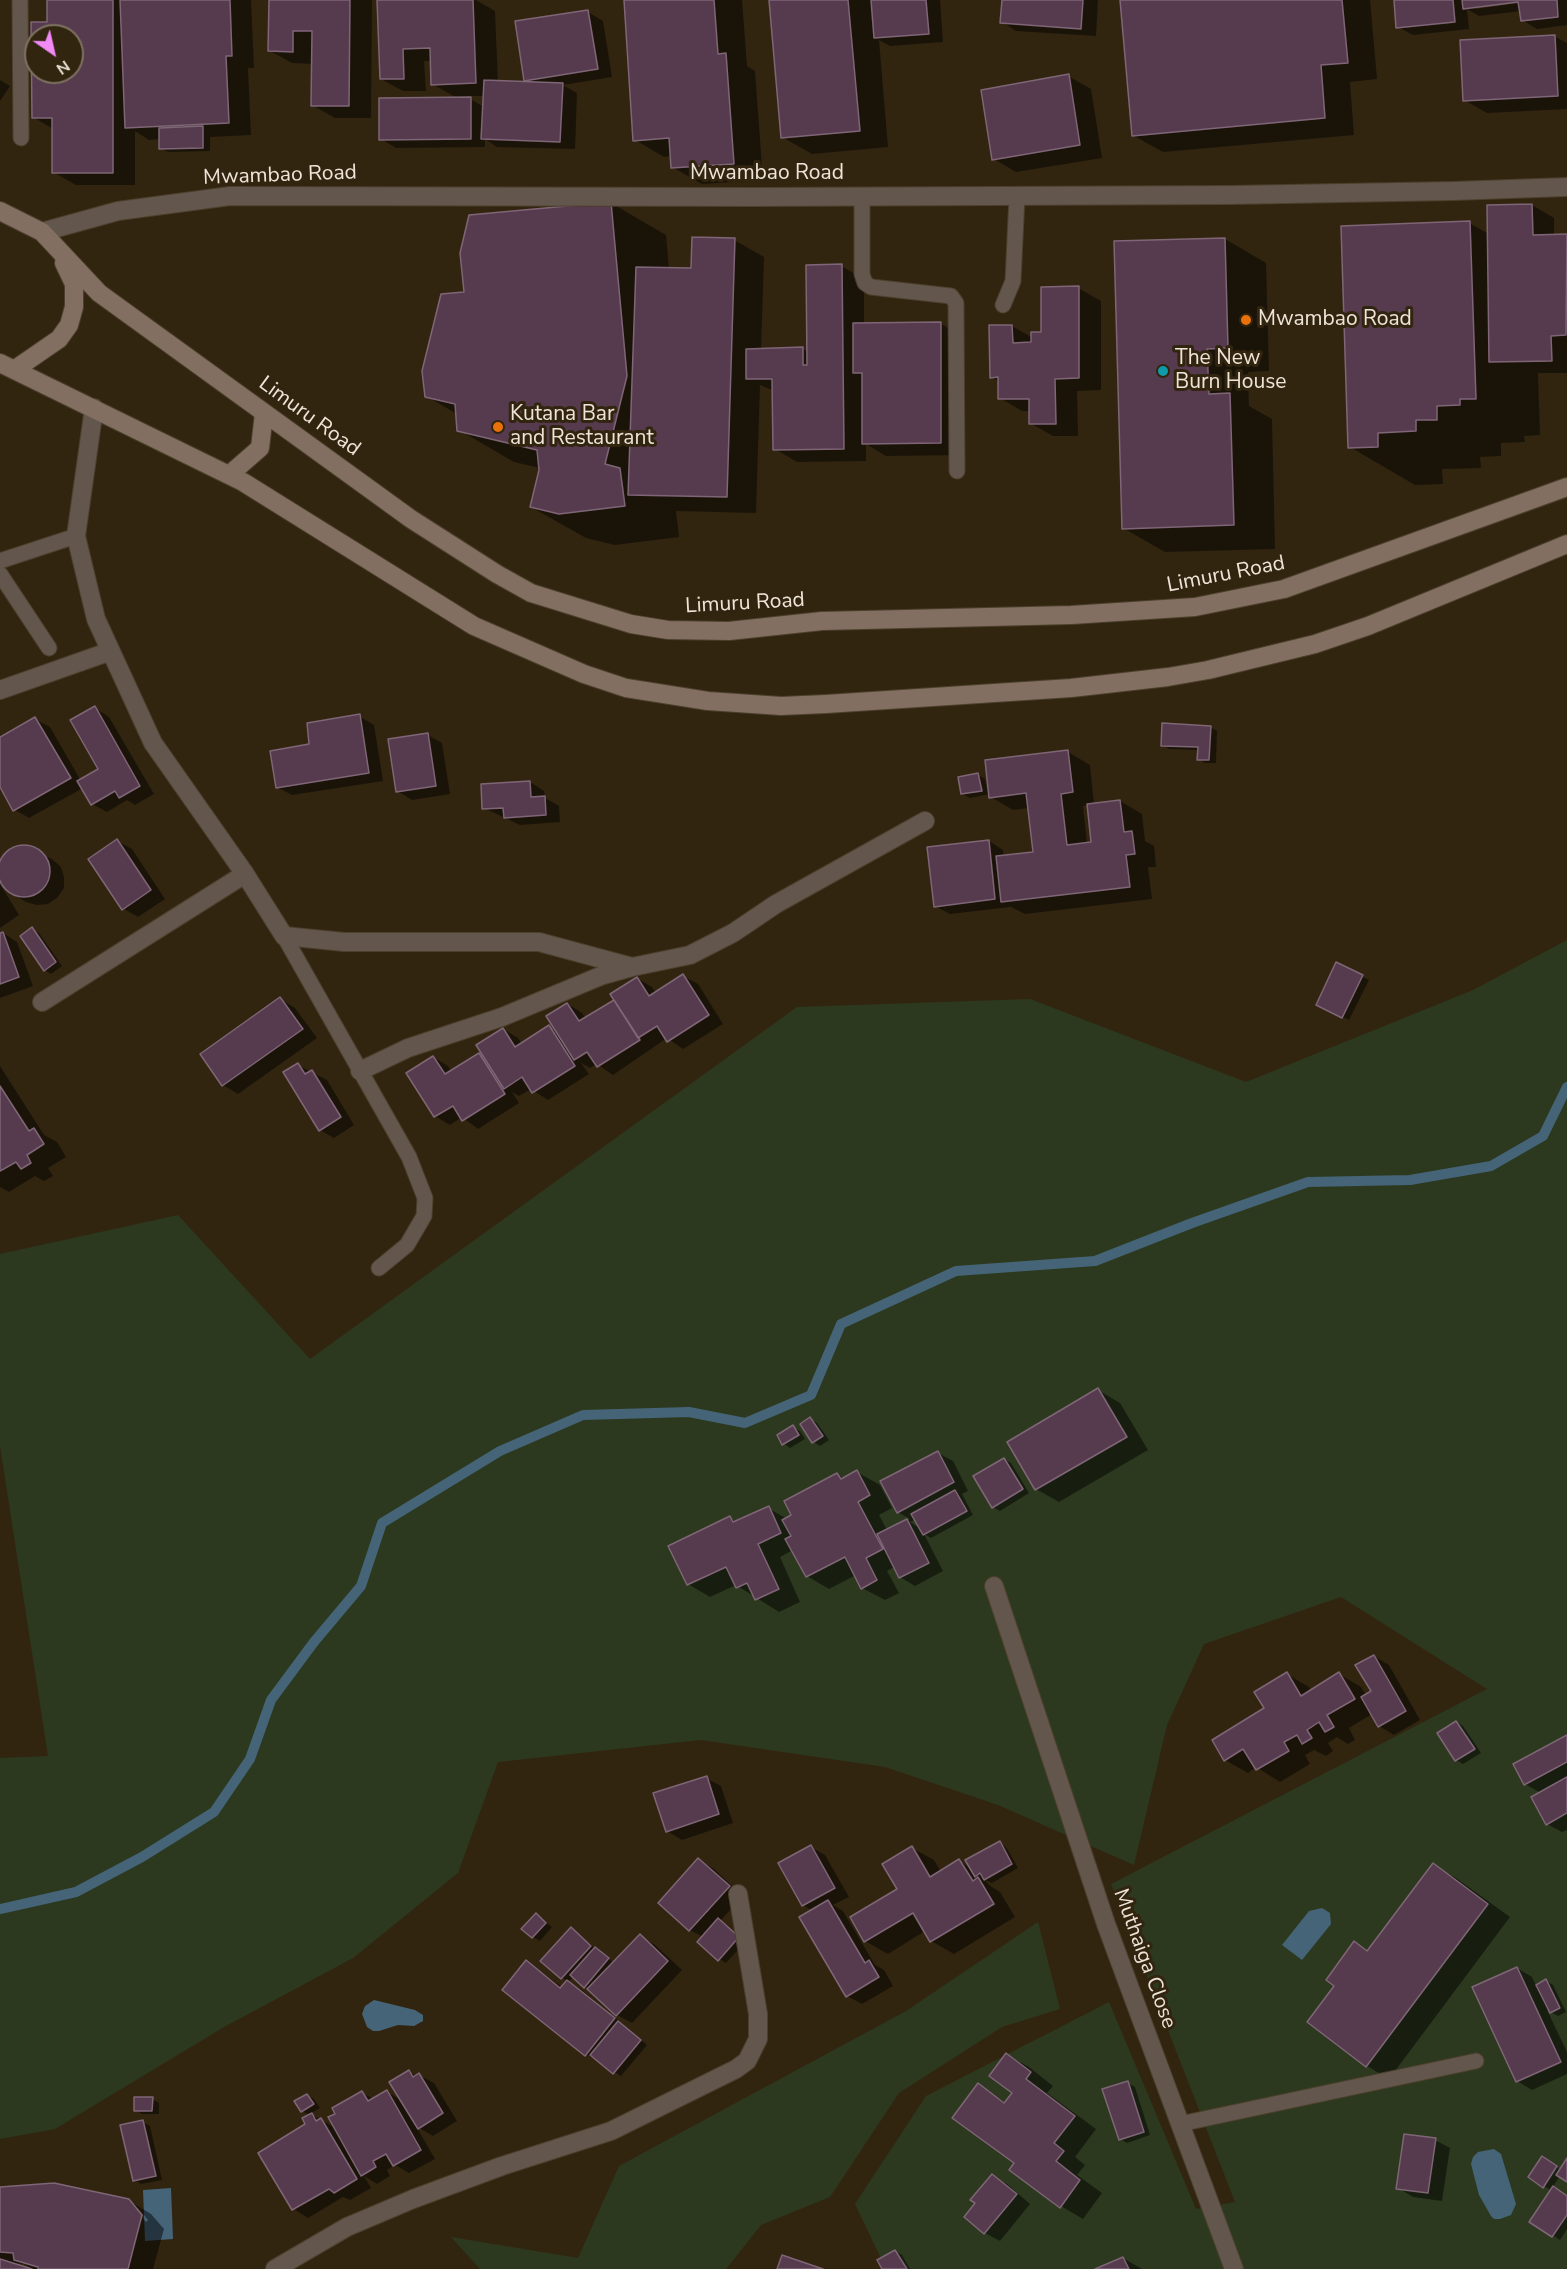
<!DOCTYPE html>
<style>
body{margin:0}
#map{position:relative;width:1567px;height:2269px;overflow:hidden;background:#322510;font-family:"Nunito Sans",sans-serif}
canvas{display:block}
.north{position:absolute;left:24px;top:24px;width:60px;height:60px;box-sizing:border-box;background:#322510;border:2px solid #7d7260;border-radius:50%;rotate:146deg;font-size:16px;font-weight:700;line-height:24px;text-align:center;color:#eee5d8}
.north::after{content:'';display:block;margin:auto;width:21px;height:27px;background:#f18af5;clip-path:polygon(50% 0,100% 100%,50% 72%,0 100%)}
</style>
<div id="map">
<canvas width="1567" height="2269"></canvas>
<div class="north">N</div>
</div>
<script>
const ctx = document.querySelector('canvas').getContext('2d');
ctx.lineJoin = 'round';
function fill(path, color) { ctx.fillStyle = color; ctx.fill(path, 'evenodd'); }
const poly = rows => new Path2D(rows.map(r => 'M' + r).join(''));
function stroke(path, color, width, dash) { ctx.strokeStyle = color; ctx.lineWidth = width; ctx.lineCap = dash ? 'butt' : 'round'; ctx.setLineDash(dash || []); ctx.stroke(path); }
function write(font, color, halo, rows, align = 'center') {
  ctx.font = font + ' "Nunito Sans",sans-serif'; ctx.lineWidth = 6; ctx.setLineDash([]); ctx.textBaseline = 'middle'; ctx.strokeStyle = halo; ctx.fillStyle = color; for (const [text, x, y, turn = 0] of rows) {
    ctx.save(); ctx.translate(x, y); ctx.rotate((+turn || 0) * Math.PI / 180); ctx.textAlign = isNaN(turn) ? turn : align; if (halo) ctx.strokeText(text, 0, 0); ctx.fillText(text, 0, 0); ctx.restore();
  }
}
const green = poly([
 [1567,940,1567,2269,886,2269,855,2204,926,2096,1109,2002,1196,2209,1235,2202,1111,1884,1487,1689,1341,1597,1204,1644,1167,1725,1134,1865,998,1805,885,1767,701,1740,498,1762,458,1873,353,1958,224,2027,55,2129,0,2139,0,1758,48,1756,0,1446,0,1254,178,1215,310,1359,797,1007,1030,999,1246,1082,1473,990],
 [1038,1922,1060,2009,1002,2027,899,2093,830,2197,761,2225,726,2269,480,2269,451,2237,578,2258,619,2166,906,2011]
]);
const water = poly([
 [1322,1908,1330,1913,1331,1924,1302,1960,1282,1945,1309,1911],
 [374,2000,415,2010,423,2015,423,2021,414,2026,398,2025,379,2031,373,2031,367,2027,362,2014,365,2006],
 [1494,2149,1501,2154,1516,2204,1511,2215,1500,2219,1494,2219,1491,2216,1479,2195,1471,2164,1473,2157,1478,2152],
 [171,2188,173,2239,145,2241,143,2190]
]);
const shadow = poly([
 [49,0,251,0,254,68,248,68,251,135,210,137,210,151,168,152,161,148,161,139,149,140,135,131,135,185,76,185,53,172,53,129,33,117,33,24,49,24],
 [36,36,72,36,72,72,36,72],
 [270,0,372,0,371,118,335,118,312,105,313,64,292,63,270,51],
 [378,0,476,0,495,11,498,82,532,83,525,80,588,12,603,21,612,77,563,85,577,93,575,149,497,147,485,139,485,147,396,148,381,139,459,99,432,84,432,61,424,61,426,91,403,91,381,79],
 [466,96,484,96,484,107,472,100],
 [625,0,742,0,747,66,755,71,763,180,702,184,672,167,671,156,664,157,635,140],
 [771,0,940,0,943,42,890,46,879,40,888,147,812,154,782,137],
 [1003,0,1098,0,1096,36,1016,31,1002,22],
 [1121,0,1370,0,1377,79,1350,82,1354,135,1163,152,1134,136],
 [1395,0,1520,0,1476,5,1476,9,1526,2,1526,0,1567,0,1567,25,1537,29,1522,20,1521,11,1479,16,1467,9,1469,29,1413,35,1398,27],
 [1554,36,1567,43,1567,109,1487,113,1464,100],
 [1068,76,1091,89,1102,158,1016,172,994,159],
 [0,80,10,86,0,101],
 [611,203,666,235,669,269,692,269,734,240,764,257,761,350,803,349,809,352,841,266,864,279,864,324,940,323,962,336,963,455,886,456,866,444,866,461,797,462,775,449,774,391,760,385,756,513,676,511,679,537,615,545,586,538,531,507,540,468,514,462,459,430,457,414,426,396,466,293],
 [1532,205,1554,218,1554,236,1567,236,1567,373,1538,373,1540,435,1524,436,1525,442,1501,443,1501,456,1480,457,1481,468,1442,469,1443,484,1415,485,1350,447,1469,223,1489,234],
 [1225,239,1266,263,1269,371,1248,372,1249,406,1272,419,1275,549,1165,552,1123,528],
 [1078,288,1101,301,1101,390,1077,391,1078,436,1053,436,1030,423,1030,411,1022,411,1000,398,1000,382,991,377,1012,326,1033,338,1043,334],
 [95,708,109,717,154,794,135,805,127,800,107,812,92,804,83,788,29,818,15,810,0,784,0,739,35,719,50,727,81,781,100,770],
 [359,716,374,725,383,781,292,795,277,787,311,745],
 [1210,727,1217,731,1216,763,1205,763,1198,759,1199,750,1169,749,1162,745],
 [428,735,442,743,450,794,412,800,397,791],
 [1068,752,1090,765,1094,804,1120,801,1142,814,1145,841,1154,846,1156,867,1148,867,1152,899,1025,914,1009,906,1010,907,950,914,935,906,989,841,1003,850,1004,857,1035,853,1029,808,1013,810,991,797,990,794,970,798,963,794,978,775,985,779,988,794,990,793],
 [1088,805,1093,843,1087,844,1083,806],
 [530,782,544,791,545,798,559,806,560,822,520,825,484,808],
 [117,841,132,849,165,899,138,917,124,909],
 [27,847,52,859,61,867,64,877,64,888,57,898,48,904,37,905,26,902,11,893,2,885,0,878,0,863,6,854,15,848],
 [0,884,19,915,0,928],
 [32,929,39,933,62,966,51,974,45,970],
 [3,933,17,942,33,986,0,998,0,934],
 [1337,964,1369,980,1349,1020,1324,1008],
 [683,976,698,984,723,1024,683,1049,667,1038,613,1075,597,1064,590,1068,581,1063,589,1074,548,1100,531,1089,519,1096,512,1092,519,1103,478,1129,462,1117,450,1125,435,1116,433,1057,448,1066,452,1072,479,1055,486,1059,503,1029,518,1038,522,1044,549,1027,558,1032,568,1004,582,1013,586,1019,616,1000,637,978,652,987,656,993],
 [280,999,295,1008,317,1038,238,1094,223,1085],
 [298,1065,327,1080,354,1125,334,1138,320,1130],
 [0,1066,44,1135,57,1142,66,1157,48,1168,53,1176,44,1181,35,1176,9,1192,0,1187],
 [1098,1390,1120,1403,1148,1450,1059,1502,1036,1489,1009,1443],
 [811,1419,817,1423,829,1440,820,1446,814,1442,802,1425],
 [793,1427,800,1431,805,1439,790,1448,783,1443],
 [938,1453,953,1461,968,1491,962,1494,973,1515,931,1538,924,1534,943,1571,915,1586,900,1577,894,1567,887,1571,899,1593,885,1600,862,1588,856,1575,829,1589,807,1576,793,1550,780,1557,800,1602,779,1612,736,1585,710,1597,688,1584,730,1518,737,1522,768,1508,787,1519,837,1474,845,1479,857,1472,880,1485,892,1508,879,1515,887,1530,910,1519,898,1512],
 [916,1519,921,1529,910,1522],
 [1004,1459,1011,1463,1029,1493,1000,1511,993,1507],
 [1374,1656,1389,1665,1420,1720,1394,1735,1379,1726,1372,1714,1349,1728,1355,1740,1348,1744,1337,1737,1328,1743,1333,1751,1326,1756,1314,1750,1305,1755,1310,1764,1280,1782,1256,1767,1248,1773,1225,1760,1266,1709,1287,1674,1309,1687,1311,1691,1339,1674,1361,1687,1366,1695,1373,1692],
 [1457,1722,1463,1726,1481,1753,1463,1764,1456,1760],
 [1567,1737,1567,1830,1562,1832,1547,1824,1541,1793,1525,1784],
 [706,1778,721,1786,733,1823,682,1840,667,1831],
 [1000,1843,1006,1847,1018,1868,992,1883,985,1880,989,1885,1000,1892,1015,1917,954,1954,931,1941,925,1931,888,1954,865,1941,899,1889,912,1848,934,1860,941,1872,959,1861,971,1868],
 [811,1847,825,1855,849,1897,833,1905,843,1911,875,1965,884,1970,893,1986,862,2004,847,1996,813,1911,803,1905],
 [699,1860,714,1869,743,1896,720,1921,745,1942,726,1963,719,1959,703,1937,690,1930,660,1903],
 [1433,1865,1456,1878,1510,1917,1389,2079,1367,2066,1309,2022,1336,1986,1355,1943,1368,1951],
 [536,1915,552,1927,540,1941,533,1937],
 [571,1929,614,1963,640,1936,655,1945,682,1970,632,2023,617,2015,574,1976,568,1982,582,1990,647,2045,621,2076,586,2054,527,1962,562,1987,567,1981,542,1961],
 [1517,1968,1532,1977,1536,1986,1546,1981,1553,1985,1566,2012,1558,2016,1547,2010,1567,2052,1567,2074,1532,2090,1517,2081],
 [1007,2055,1029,2067,1053,2086,1047,2093,1096,2129,1075,2157,1085,2165,1077,2175,1102,2193,1083,2219,1061,2206,1016,2163,978,2085,1006,2103,1014,2093],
 [409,2072,417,2076,419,2075,434,2083,457,2121,433,2136,416,2126,435,2159,409,2173,395,2165,387,2170,390,2176,377,2184,364,2176,371,2188,350,2200,343,2197,308,2218,294,2209,307,2125,311,2116,302,2111,307,2095,314,2099,320,2108,310,2114,336,2128,337,2114,362,2093,374,2099,387,2092,403,2101],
 [1128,2083,1135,2087,1150,2135,1127,2143,1120,2139],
 [152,2099,159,2103,159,2114,142,2114,135,2110],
 [143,2122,150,2126,162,2180,141,2184,134,2180],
 [1435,2140,1450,2148,1442,2201,1413,2197,1398,2188],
 [1542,2158,1561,2170,1567,2161,1567,2180,1560,2176,1552,2188,1567,2197,1567,2229,1560,2240,1531,2221,1552,2191,1530,2177],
 [992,2176,1007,2184,1030,2204,1000,2241,985,2233,977,2203],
 [0,2188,128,2200,151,2214,164,2229,153,2269,32,2269,24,2264,12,2263,27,2269,0,2269],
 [134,2208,138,2208,148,2220,146,2222],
 [895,2251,902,2255,910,2269,884,2269],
 [1123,2258,1142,2269,1099,2269]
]);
const stream = poly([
 [0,1909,76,1892,142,1857,214,1812,250,1759,271,1700,314,1642,361,1586,382,1523,500,1451,583,1415,689,1412,745,1423,811,1395,841,1324,956,1271,1095,1261,1192,1223,1308,1182,1410,1180,1491,1166,1543,1136,1567,1087]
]);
const building = poly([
 [47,0,113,0,113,173,52,173,52,118,32,118,31,22,47,22,47,0],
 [36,36,72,36,72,72,36,72,36,36],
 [120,0,230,0,232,56,226,56,229,123,125,128,120,0],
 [269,0,350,0,349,106,311,106,312,31,293,31,293,52,268,51,269,0],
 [377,0,473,0,476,83,431,85,430,48,403,49,404,79,380,79,377,0],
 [624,0,714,0,718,54,726,53,734,164,671,168,669,138,633,141,624,0],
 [769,0,848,0,860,131,781,138,769,0],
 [871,0,926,0,929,34,874,38,871,0],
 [1002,0,1083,0,1081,29,1000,23,1002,0],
 [1120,0,1342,0,1348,63,1321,65,1325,118,1132,136,1120,0],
 [1394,0,1453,0,1455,22,1396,28,1394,0],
 [1462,0,1557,0,1558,17,1521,21,1518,2,1463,9,1462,0],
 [588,10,598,69,524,81,515,21,588,10],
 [1555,35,1558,96,1463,101,1460,40,1555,35],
 [1069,74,1080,145,992,160,981,90,1069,74],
 [484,80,563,83,560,142,481,139,484,80],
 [471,97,471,139,379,140,379,98,471,97],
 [203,126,203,148,159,149,159,128,203,126],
 [611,202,627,376,605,464,620,468,625,506,559,514,530,507,539,470,537,450,457,431,455,404,425,397,422,371,441,294,464,292,460,253,469,215,611,202],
 [1532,204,1533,235,1567,234,1566,335,1551,336,1552,361,1489,362,1487,205,1532,204],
 [1470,221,1476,399,1460,399,1460,405,1437,406,1437,420,1416,420,1416,431,1378,433,1378,447,1348,448,1341,226,1470,221],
 [692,237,735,238,727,497,628,495,636,267,691,268,692,237],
 [1225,238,1228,348,1207,349,1209,394,1230,393,1234,525,1122,529,1114,241,1225,238],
 [842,264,844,449,773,450,772,379,746,379,746,349,803,347,803,365,807,365,806,265,842,264],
 [1079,286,1079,378,1055,379,1056,424,1029,424,1029,399,998,399,998,377,990,378,989,325,1012,325,1013,343,1031,342,1031,332,1041,332,1041,287,1079,286],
 [941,322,941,443,862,444,862,373,853,373,853,323,941,322],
 [95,706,140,786,119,798,115,791,91,805,77,781,98,769,70,720,95,706],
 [360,714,369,773,276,788,270,751,309,744,307,723,360,714],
 [35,717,71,778,13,811,0,787,0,737,35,717],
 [1162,723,1211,726,1209,760,1197,760,1198,747,1161,746,1162,723],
 [428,733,436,786,396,792,388,739,428,733],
 [1068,750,1073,792,1061,794,1067,845,1091,842,1087,804,1120,800,1124,832,1132,831,1135,854,1126,855,1130,887,1001,902,996,856,1033,852,1026,793,989,798,985,760,1068,750],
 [978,773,982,791,961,794,958,777,978,773],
 [530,781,531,797,545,796,546,815,504,818,503,808,482,809,481,784,530,781],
 [117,839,151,890,122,910,88,859,117,839],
 [989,840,995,899,934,907,927,847,989,840],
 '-2 871a26 26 0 1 1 52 0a26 26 0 1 1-52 0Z',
 [32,927,56,962,44,971,20,936,32,927],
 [3,932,19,977,0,984,0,933,3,932],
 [1336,962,1363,975,1342,1018,1316,1005,1336,962],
 [683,974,709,1015,667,1042,657,1026,638,1038,610,994,637,977,649,996,683,974],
 [280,997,303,1029,222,1086,200,1054,280,997],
 [614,1000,640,1040,597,1067,587,1052,574,1060,546,1016,567,1003,579,1021,614,1000],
 [549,1025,575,1066,532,1093,522,1077,504,1089,476,1045,503,1028,515,1047,549,1025],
 [479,1053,505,1094,462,1121,453,1106,434,1117,406,1073,433,1056,445,1074,479,1053],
 [298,1063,305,1074,312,1070,341,1117,319,1131,283,1072,298,1063],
 [0,1086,29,1131,34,1128,44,1144,27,1155,31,1163,21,1169,16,1162,0,1171,0,1086],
 [1098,1388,1127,1437,1035,1490,1007,1442,1098,1388],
 [810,1417,823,1436,812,1443,800,1424,810,1417],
 [793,1425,799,1435,782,1445,777,1435,793,1425],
 [938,1451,954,1482,897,1513,880,1481,938,1451],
 [1004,1458,1023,1489,992,1508,973,1476,1004,1458],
 [857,1470,870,1495,858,1502,883,1549,866,1558,877,1580,861,1589,845,1557,806,1577,785,1539,791,1536,782,1520,791,1515,784,1501,837,1473,841,1479,857,1470],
 [955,1490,967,1511,923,1535,911,1514,955,1490],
 [769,1506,781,1533,758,1544,779,1589,755,1600,747,1583,736,1588,726,1567,687,1585,668,1546,730,1516,733,1522,769,1506],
 [907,1519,929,1563,899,1578,877,1534,907,1519],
 [1374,1655,1406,1711,1378,1727,1361,1697,1371,1691,1355,1665,1374,1655],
 [1287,1672,1301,1696,1339,1672,1355,1699,1327,1715,1334,1727,1325,1732,1319,1722,1307,1730,1312,1738,1302,1744,1297,1735,1284,1742,1289,1751,1256,1770,1243,1749,1224,1761,1212,1740,1264,1708,1254,1692,1287,1672],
 [1456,1721,1475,1749,1455,1761,1437,1733,1456,1721],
 [1567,1735,1567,1762,1524,1785,1513,1764,1567,1735],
 [707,1776,719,1814,666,1832,653,1793,707,1776],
 [1567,1777,1567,1813,1546,1825,1531,1797,1567,1777],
 [1000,1841,1012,1864,984,1880,980,1873,975,1877,965,1860,1000,1841],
 [811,1845,835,1888,802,1906,778,1863,811,1845],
 [912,1846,930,1877,959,1859,973,1881,978,1877,994,1904,930,1942,913,1913,864,1942,850,1917,897,1889,882,1864,912,1846],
 [698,1858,730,1886,689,1931,658,1903,698,1858],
 [1433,1863,1488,1904,1366,2067,1307,2022,1334,1986,1326,1980,1354,1941,1367,1951,1433,1863],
 [828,1900,865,1963,869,1960,879,1977,846,1997,799,1917,828,1900],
 [536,1913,546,1923,532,1938,521,1929,536,1913],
 [718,1918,739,1937,718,1961,697,1942,718,1918],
 [571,1927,591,1946,561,1979,540,1961,571,1927],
 [640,1934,668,1961,616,2016,587,1989,640,1934],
 [595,1947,609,1958,584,1988,570,1975,595,1947],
 [526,1960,560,1988,567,1980,615,2018,585,2056,502,1990,526,1960],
 [1517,1967,1561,2062,1516,2082,1472,1987,1517,1967],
 [1546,1979,1560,2008,1550,2013,1536,1985,1546,1979],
 [618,2021,641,2040,613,2074,590,2055,618,2021],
 [1006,2053,1031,2072,1026,2079,1075,2116,1054,2143,1064,2151,1056,2161,1080,2180,1060,2208,1009,2170,1014,2163,952,2118,978,2083,1004,2103,1012,2093,989,2076,1006,2053],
 [409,2070,413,2077,419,2073,443,2113,418,2129,389,2082,409,2070],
 [1128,2081,1144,2132,1119,2140,1102,2089,1128,2081],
 [387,2090,421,2150,393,2166,386,2154,373,2161,376,2167,361,2176,328,2117,335,2114,332,2108,362,2091,368,2101,387,2090],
 [307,2094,314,2104,301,2112,294,2101,307,2094],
 [134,2097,153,2097,152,2111,134,2111,134,2097],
 [312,2113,316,2121,321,2118,357,2179,334,2193,329,2189,292,2210,258,2153,305,2124,302,2118,312,2113],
 [143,2120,156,2176,133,2181,120,2125,143,2120],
 [1404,2134,1436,2138,1428,2193,1396,2189,1404,2134],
 [1542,2156,1557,2166,1543,2188,1528,2177,1542,2156],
 [1567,2158,1567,2182,1556,2175,1567,2158],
 [992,2174,1017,2194,984,2234,964,2217,975,2203,970,2200,992,2174],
 [54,2183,129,2199,142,2215,128,2269,38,2269,38,2267,14,2260,13,2253,0,2252,0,2187,54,2183],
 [1553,2186,1567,2196,1567,2215,1552,2237,1529,2222,1553,2186],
 [895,2250,907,2269,882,2269,877,2260,895,2250],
 [782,2255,823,2269,777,2269,782,2255],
 [1123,2257,1129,2269,1095,2269,1123,2257],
 [0,2259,32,2269,0,2269,0,2259]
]);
const service = poly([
 [20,0,21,138],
 [862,197,862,274,865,283,871,287,951,296,956,303,957,471],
 [1003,305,1013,281,1017,196],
 [0,561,76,536],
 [0,574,49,648],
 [284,936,409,1157,425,1198,424,1216,407,1245,379,1268],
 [1180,2124,1476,2061]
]);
const minor = poly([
 [42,232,118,211,230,196,756,197,1231,195,1453,191,1567,187],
 [94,408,76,536,96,619,153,743,245,874,284,936,344,942,539,942,632,967,690,955,733,933,776,904,925,821],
 [0,690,111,651],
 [42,1002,245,874],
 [360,1071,408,1048,502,1017,603,975,632,967],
 [994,1586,1106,1924,1234,2269],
 [275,2269,347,2227,413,2199,502,2166,611,2131,736,2069,747,2061,758,2039,758,2014,738,1894]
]);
const secondary = poly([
 [0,211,42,232,99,293,411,519,497,574,531,593,631,624,668,630,729,631,822,621,1071,615,1195,607,1284,589,1567,487],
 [0,363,243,482,474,626,584,674,626,688,708,701,781,706,826,704,1071,688,1168,677,1208,670,1315,644,1368,626,1567,544],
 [14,370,59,339,69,325,74,307,74,284,64,263],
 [229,475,260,448,264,413]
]);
const markers = [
 [1246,320,6,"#e8710a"],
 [1163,371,6,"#0f9aa8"],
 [498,427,6,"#e8710a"]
];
const streetNames = [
 ["Mwambao Road",767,174],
 ["Mwambao Road",280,176,-2],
 ["Limuru Road",309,417,36],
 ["Limuru Road",1226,575,-11],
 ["Limuru Road",745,604,-3],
 ["Muthaiga Close",1144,1959,70]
];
const poiNames = [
 ["Mwambao Road",1258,320],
 ["The New",1175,359],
 ["Burn House",1175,383],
 ["Kutana Bar",510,415],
 ["and Restaurant",510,439]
];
fill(green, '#2c391e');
fill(water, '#456478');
fill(shadow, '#0007');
stroke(stream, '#456478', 10);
fill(building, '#563a4d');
stroke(building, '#7f6677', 1.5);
stroke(service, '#4c402c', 17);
stroke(minor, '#4c402c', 20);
stroke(secondary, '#4c402c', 20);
stroke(service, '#62564d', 15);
stroke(minor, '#62564d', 18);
stroke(secondary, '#836f61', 18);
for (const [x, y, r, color] of markers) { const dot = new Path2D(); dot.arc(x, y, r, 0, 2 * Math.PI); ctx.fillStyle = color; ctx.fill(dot); stroke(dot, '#322510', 2); }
write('21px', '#eee5d8', '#322510', streetNames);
write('21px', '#eee5d8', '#322510', poiNames, 'left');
</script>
